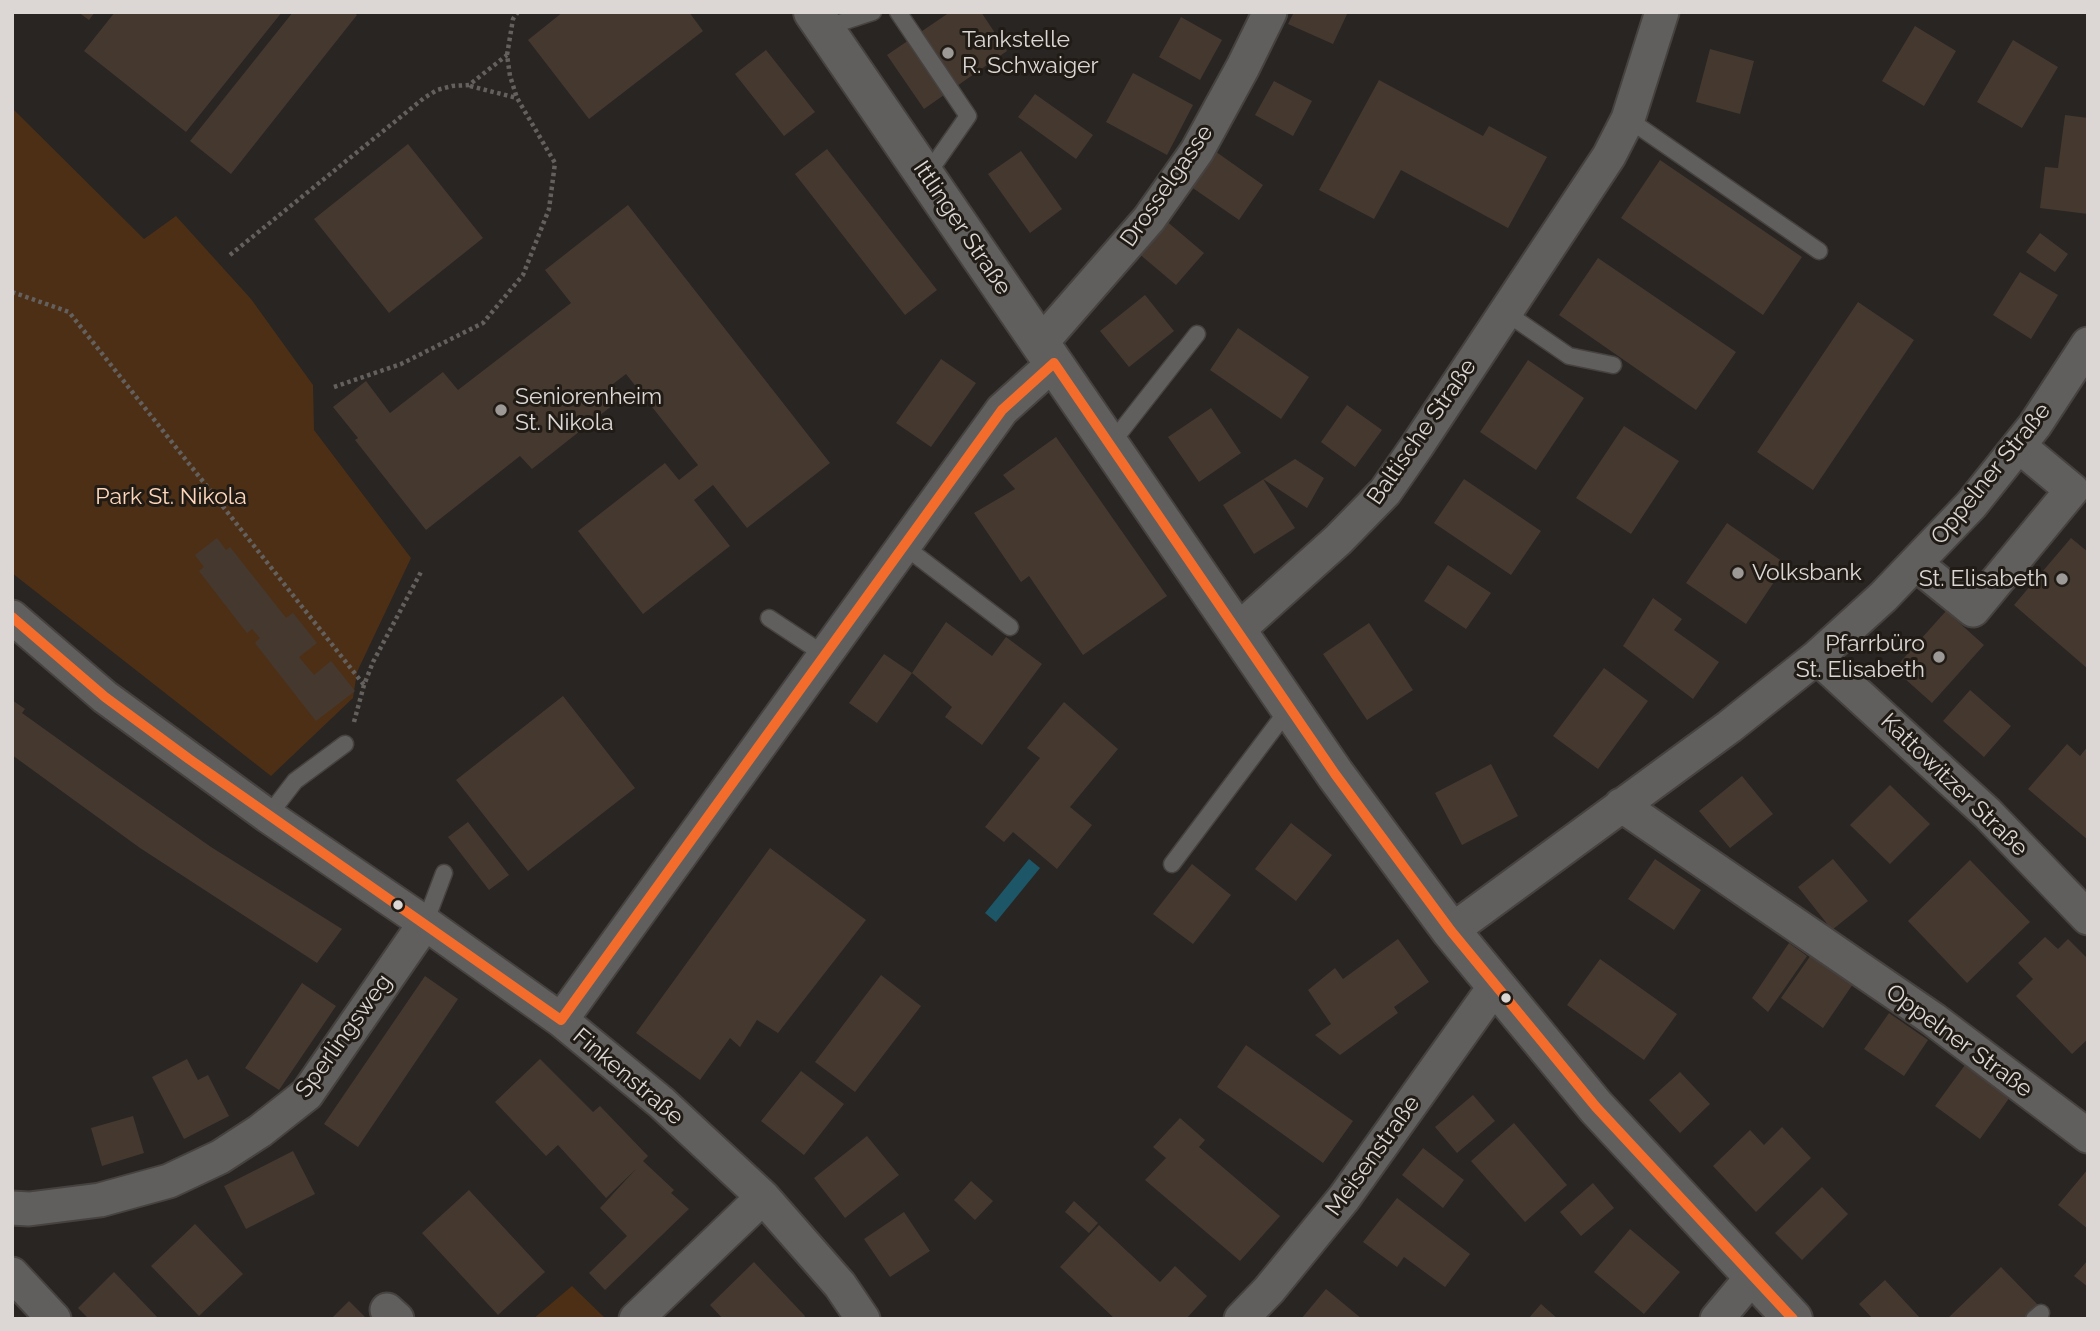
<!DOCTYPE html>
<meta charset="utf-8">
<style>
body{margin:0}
#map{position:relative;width:2100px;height:1331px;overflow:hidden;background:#282522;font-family:Raleway,sans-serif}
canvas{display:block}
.frame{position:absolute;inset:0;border:14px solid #dcd7d4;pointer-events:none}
</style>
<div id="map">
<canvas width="2100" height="1331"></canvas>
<div class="frame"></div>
</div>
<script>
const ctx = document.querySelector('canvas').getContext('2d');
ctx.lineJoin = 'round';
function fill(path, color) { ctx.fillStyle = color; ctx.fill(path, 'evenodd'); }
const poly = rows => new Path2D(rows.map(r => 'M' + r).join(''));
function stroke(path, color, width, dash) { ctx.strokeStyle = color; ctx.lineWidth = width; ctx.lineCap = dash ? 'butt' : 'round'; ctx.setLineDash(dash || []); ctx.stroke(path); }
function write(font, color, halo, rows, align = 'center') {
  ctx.font = font + ' Raleway,sans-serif'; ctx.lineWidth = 6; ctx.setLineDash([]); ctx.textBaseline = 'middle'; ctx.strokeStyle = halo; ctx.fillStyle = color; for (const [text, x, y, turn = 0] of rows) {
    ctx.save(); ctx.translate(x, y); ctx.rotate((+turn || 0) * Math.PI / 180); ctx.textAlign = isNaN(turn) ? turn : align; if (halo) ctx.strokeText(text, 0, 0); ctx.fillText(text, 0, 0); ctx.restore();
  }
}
const green = poly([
 [12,108,144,239,176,216,251,299,313,385,314,430,411,558,357,672,353,698,271,776,12,573],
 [572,1286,606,1319,533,1319]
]);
const water = poly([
 [1029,859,1040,868,996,922,985,913]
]);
const building = poly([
 [78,12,95,12,89,20],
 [115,12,282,12,186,132,84,51],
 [293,12,353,12,357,15,231,174,190,141],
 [563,12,689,12,703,31,589,119,528,40],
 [950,12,981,12,1007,51,924,109,887,55],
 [1294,12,1348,12,1333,44,1288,24],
 [1181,17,1222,40,1200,80,1159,57],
 [1915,26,1956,51,1924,106,1882,81],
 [2013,40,2058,67,2022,128,1977,102],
 [1710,49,1754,61,1740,114,1696,102],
 [766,50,815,112,784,136,735,74],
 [1133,73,1193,105,1167,155,1106,122],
 [1379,80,1483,136,1489,126,1547,157,1508,228,1401,170,1374,219,1319,190],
 [1274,81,1312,101,1293,136,1255,115],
 [1035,94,1093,135,1076,159,1018,117],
 [2065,115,2088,118,2088,214,2040,208,2045,167,2058,168],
 [408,144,483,238,389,313,314,219],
 [827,149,937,290,905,315,795,174],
 [1212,149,1263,185,1239,220,1187,184],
 [1021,151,1062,209,1030,233,988,174],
 [1660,160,1802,257,1763,315,1621,218],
 [628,205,830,463,747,528,713,485,694,500,730,546,643,614,578,531,665,463,679,480,698,465,626,374,613,384,623,397,532,469,520,456,426,530,355,440,358,438,333,407,366,381,390,413,443,372,458,390,571,303,545,270],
 [1164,219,1204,253,1176,285,1137,252],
 [2040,233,2068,254,2055,272,2026,252],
 [1598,258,1736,352,1696,410,1559,315],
 [2020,272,2058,295,2031,339,1993,315],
 [1145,295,1174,331,1129,367,1100,331],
 [1858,302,1914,340,1813,490,1757,452],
 [1238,328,1309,377,1281,419,1210,370],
 [941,359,976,383,931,447,896,423],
 [1528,360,1584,398,1536,470,1480,432],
 [1347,405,1382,430,1355,467,1321,442],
 [1211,408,1241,453,1199,482,1168,437],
 [1624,426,1679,461,1631,534,1576,498],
 [1056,437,1167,596,1083,655,1029,576,1021,582,974,513,1015,489,1003,475],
 [1295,459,1324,478,1307,508,1263,479,1295,528,1254,554,1223,505],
 [1464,479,1541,531,1511,575,1434,523],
 [1727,523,1786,564,1746,624,1686,583],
 [217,538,226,550,230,547,286,618,293,613,317,643,299,657,314,675,331,661,355,691,316,721,255,643,260,638,252,629,247,633,199,571,204,567,195,555],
 [2071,538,2088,552,2088,669,2014,605],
 [1448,565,1491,593,1466,629,1424,601],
 [1653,598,1682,619,1674,630,1719,662,1693,699,1623,646],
 [1946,611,1984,645,1932,703,1894,669],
 [946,622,992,656,1006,637,1042,664,982,745,945,717,952,707,912,673],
 [1369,623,1413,690,1367,720,1323,654],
 [884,654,912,673,877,723,849,703],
 [1604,668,1648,701,1598,769,1553,736],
 [1970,690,2011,726,1984,757,1943,721],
 [563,696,635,788,528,871,456,780],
 [12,700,25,709,22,713,107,774,211,847,342,929,317,963,140,848,12,755],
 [1064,702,1118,749,1070,807,1092,825,1057,869,1013,832,1004,842,985,827,1040,758,1027,748],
 [2067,744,2080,756,2088,746,2088,840,2028,789],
 [1491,764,1518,816,1462,845,1435,793],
 [1742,776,1773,814,1730,848,1699,811],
 [1890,785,1930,824,1890,864,1850,825],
 [468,822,509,875,489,890,448,837],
 [1291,823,1332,855,1296,901,1255,869],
 [770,848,866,920,778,1033,757,1020,740,1047,730,1038,700,1080,636,1033],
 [1655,859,1701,890,1674,930,1628,899],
 [1833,859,1868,901,1832,930,1798,887],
 [1970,860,2030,922,1967,983,1908,921],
 [1192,864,1231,895,1193,944,1153,914],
 [2045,937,2058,949,2068,939,2088,959,2088,1039,2072,1054,2016,996,2033,979,2018,963],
 [1398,939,1429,982,1394,1007,1398,1013,1340,1055,1315,1035,1331,1024,1308,990,1335,968,1343,979],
 [1789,943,1807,956,1768,1012,1752,998],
 [1811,955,1853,984,1823,1028,1781,998],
 [1600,959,1677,1014,1644,1060,1567,1005],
 [881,975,921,1006,855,1092,815,1062],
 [425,976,458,999,358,1147,324,1124],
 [302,983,336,1006,279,1090,245,1068],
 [1889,1013,1928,1040,1904,1076,1864,1049],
 [1246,1045,1353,1121,1323,1163,1217,1087],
 [187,1059,198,1080,208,1075,229,1116,184,1139,152,1077],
 [540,1059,593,1112,600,1106,648,1156,643,1161,674,1190,671,1193,689,1209,605,1290,589,1273,627,1236,600,1208,636,1169,606,1198,558,1145,546,1156,495,1102],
 [1965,1065,2010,1097,1980,1139,1935,1106],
 [801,1071,844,1104,804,1155,761,1121],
 [1680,1072,1710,1104,1680,1133,1649,1100],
 [1473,1095,1495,1121,1457,1153,1435,1127],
 [133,1116,144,1153,102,1166,91,1128],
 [1180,1118,1205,1140,1199,1147,1280,1216,1240,1261,1145,1180,1166,1158,1153,1147],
 [1514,1123,1567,1185,1525,1222,1471,1161],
 [1782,1127,1811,1158,1756,1212,1713,1166,1750,1130,1764,1145],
 [867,1136,899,1175,845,1218,814,1178],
 [1423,1148,1464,1180,1443,1208,1402,1175],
 [293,1151,315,1194,246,1229,224,1186],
 [2088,1169,2088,1229,2058,1205],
 [971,1181,993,1201,975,1220,954,1200],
 [1593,1183,1614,1208,1581,1236,1560,1212],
 [1822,1187,1848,1214,1802,1260,1775,1233],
 [469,1190,545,1272,498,1315,422,1233],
 [1397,1198,1470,1254,1445,1287,1404,1257,1397,1267,1363,1242],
 [1074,1201,1098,1223,1089,1233,1065,1212],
 [904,1212,930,1251,890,1277,864,1239],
 [195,1224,243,1274,199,1316,151,1266],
 [1099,1225,1160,1282,1175,1266,1207,1296,1186,1319,1115,1319,1060,1267],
 [1630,1229,1680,1272,1644,1314,1594,1272],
 [2088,1260,2088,1287,2074,1276],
 [754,1262,805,1316,803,1319,723,1319,710,1305],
 [2001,1267,2038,1305,2024,1319,1947,1319],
 [114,1272,159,1319,89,1319,78,1308],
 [1885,1280,1921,1319,1873,1319,1859,1304],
 [1326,1289,1362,1319,1301,1319],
 [349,1301,367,1319,331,1319],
 [1541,1304,1558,1319,1528,1319]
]);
const path = poly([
 [470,86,517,98],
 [230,255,424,98,437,90,452,86,469,85,507,55],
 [12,292,69,312,364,685],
 [334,387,401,364,483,323,523,275,549,209,555,163,517,98,510,76,507,55,513,19,518,12],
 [354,722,364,685,373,662,422,570]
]);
const service = poly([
 [898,12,968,116,926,176],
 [824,28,873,12],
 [1628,119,1819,251],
 [1505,312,1569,356,1613,365],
 [1110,445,1197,334],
 [904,546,1010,627],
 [769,618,825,655],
 [268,816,295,781,345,744],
 [1172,864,1290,707],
 [425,923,444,873],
 [2034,1319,2041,1313]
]);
const minor = poly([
 [1041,343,1149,219,1197,151,1243,67,1270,12],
 [1916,564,1973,610,2072,490,2019,446],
 [12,617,105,697,268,816,425,923,561,1020,662,1103,763,1197,840,1285,863,1319],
 [1238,630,1338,540,1385,492,1417,446,1609,156,1628,119,1662,12],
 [1817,657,1987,813,2088,918],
 [1621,805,1933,1019,2088,1136],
 [1451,931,1729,727,1817,657,1883,597,1972,504,2035,425,2088,344],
 [561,1020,1002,410,1054,363],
 [12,1208,29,1209,100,1200,169,1181,220,1157,260,1131,307,1094,425,923],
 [12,1274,54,1319],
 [387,1310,397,1319],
 [636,1319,763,1197],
 [1241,1319,1269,1290,1344,1198,1495,986],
 [1717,1319,1753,1276]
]);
const tertiary = poly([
 [813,12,1335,774,1451,931,1596,1107,1793,1319]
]);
const bus1 = poly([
 [1054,363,1335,774,1451,931,1596,1107,1793,1319],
 [12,617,105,697,189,759,561,1020],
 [561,1020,1002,410,1054,363]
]);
const markers = [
 [948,53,7,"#9d9996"],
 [501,410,7,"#9d9996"],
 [1738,573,7,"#9d9996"],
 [2062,579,7,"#9d9996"],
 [1939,657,7,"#9d9996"],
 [398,905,6,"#dcd7d4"],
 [1506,998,6,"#dcd7d4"]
];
const poiNames = [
 ["Tankstelle",962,40],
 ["R. Schwaiger",962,66],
 ["Seniorenheim",515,397],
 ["St. Nikola",515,423],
 ["Volksbank",1752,573],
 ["St. Elisabeth",2048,579,"right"],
 ["Pfarrbüro",1925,644,"right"],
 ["St. Elisabeth",1925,670,"right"]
];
const streetNames = [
 ["Drosselgasse",1167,186,-55],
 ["Ittlinger Straße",962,228,56],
 ["Baltische Straße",1422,432,-55],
 ["Oppelner Straße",1991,474,-51],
 ["Kattowitzer Straße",1954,785,44],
 ["Sperlingsweg",344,1036,-54],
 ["Oppelner Straße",1959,1041,36],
 ["Finkenstraße",628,1077,40],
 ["Meisenstraße",1373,1156,-54]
];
const parkNames = [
 ["Park St. Nikola",171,497]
];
fill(green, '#4d2f16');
fill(water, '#1d5667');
fill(building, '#45392f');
stroke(service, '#454240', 19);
stroke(minor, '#454240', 37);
stroke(tertiary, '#454240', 42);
stroke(path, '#63605e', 4.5, [3.5, 3.5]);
stroke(service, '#615f5d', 16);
stroke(minor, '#615f5d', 33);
stroke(tertiary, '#615f5d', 38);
stroke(bus1, '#f36c2b', 10);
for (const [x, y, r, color] of markers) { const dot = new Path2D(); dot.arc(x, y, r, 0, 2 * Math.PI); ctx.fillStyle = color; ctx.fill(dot); stroke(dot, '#211b16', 2.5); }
write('23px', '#dcd7d4', '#211b16', poiNames, 'left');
write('23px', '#dcd7d4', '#211b16', streetNames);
write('23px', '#fed7ba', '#211b16', parkNames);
</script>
